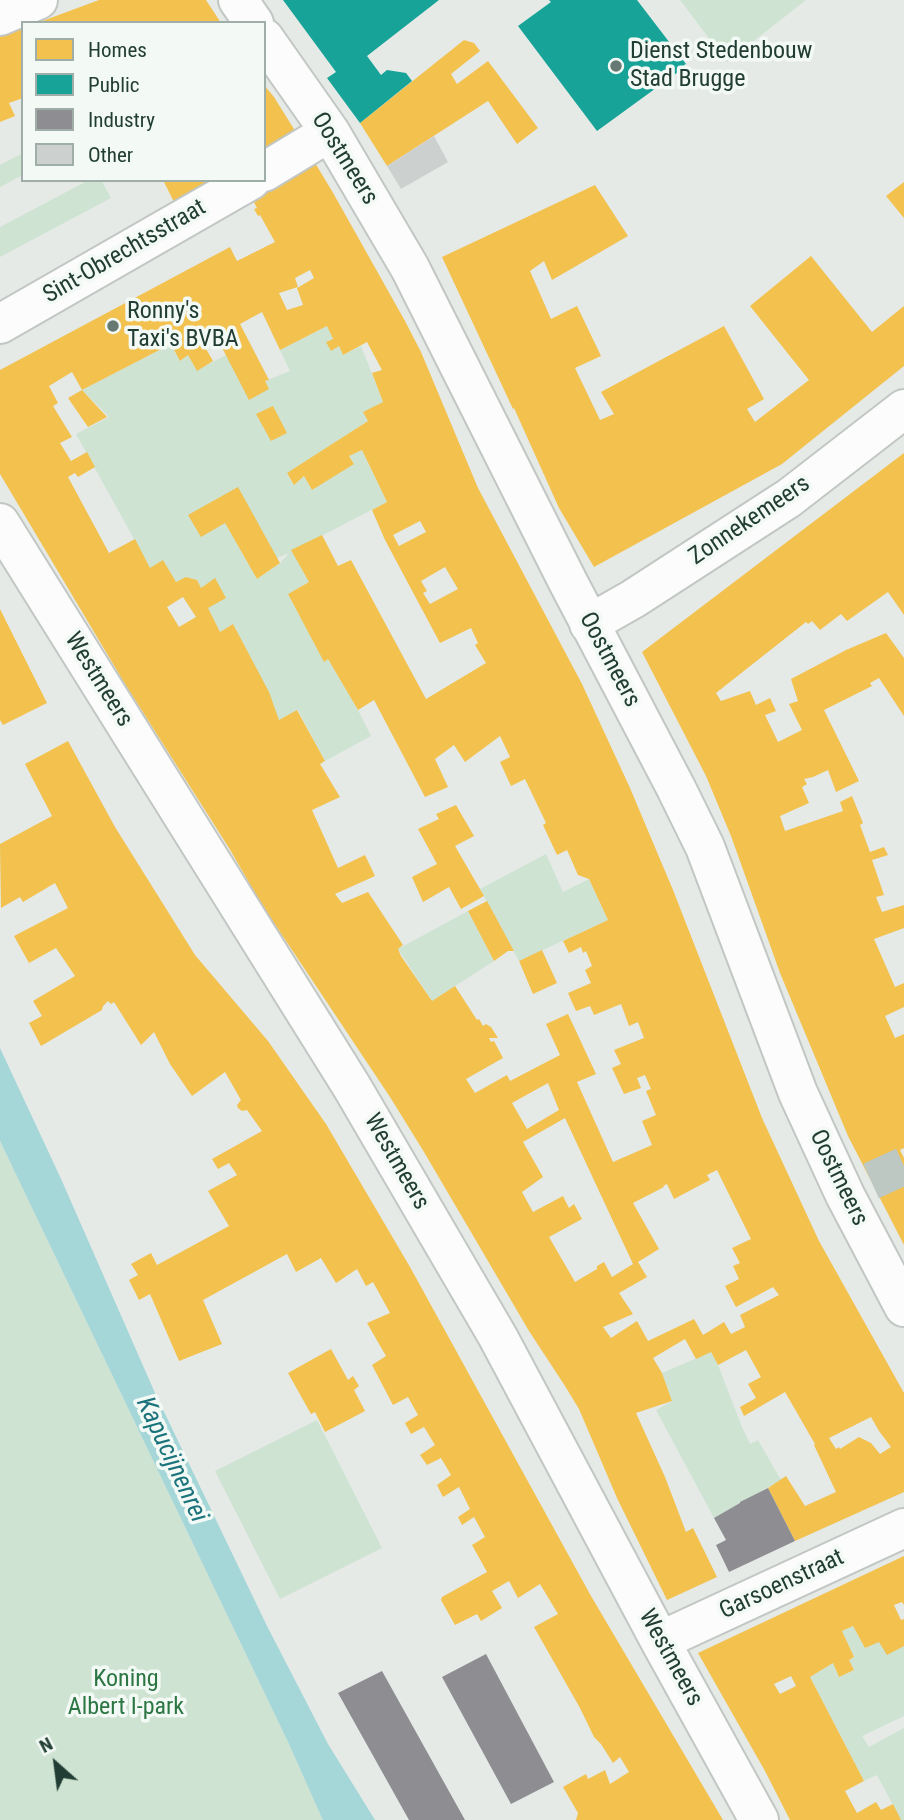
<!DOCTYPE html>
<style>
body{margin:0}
#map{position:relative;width:904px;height:1820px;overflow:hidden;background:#e5eae7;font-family:"Roboto Condensed",sans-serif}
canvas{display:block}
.legend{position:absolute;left:21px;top:21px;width:245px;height:161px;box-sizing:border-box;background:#f3f9f5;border:2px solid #9faea8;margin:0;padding:9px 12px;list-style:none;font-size:21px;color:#223e34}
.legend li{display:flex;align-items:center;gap:14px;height:35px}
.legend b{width:35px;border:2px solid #9faea8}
.north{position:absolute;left:21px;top:1729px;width:70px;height:70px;-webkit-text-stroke:5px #f3f9f5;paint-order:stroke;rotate:332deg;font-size:19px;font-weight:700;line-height:28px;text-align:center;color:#223e34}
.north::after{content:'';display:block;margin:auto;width:24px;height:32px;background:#223e34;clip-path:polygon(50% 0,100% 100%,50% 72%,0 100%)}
</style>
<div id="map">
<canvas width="904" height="1820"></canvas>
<ul class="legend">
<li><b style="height:19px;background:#f2c14e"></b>Homes</li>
<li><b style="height:19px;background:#17a398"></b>Public</li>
<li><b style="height:19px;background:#8d8d92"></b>Industry</li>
<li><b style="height:19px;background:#ccd1cf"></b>Other</li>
</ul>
<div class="north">N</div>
</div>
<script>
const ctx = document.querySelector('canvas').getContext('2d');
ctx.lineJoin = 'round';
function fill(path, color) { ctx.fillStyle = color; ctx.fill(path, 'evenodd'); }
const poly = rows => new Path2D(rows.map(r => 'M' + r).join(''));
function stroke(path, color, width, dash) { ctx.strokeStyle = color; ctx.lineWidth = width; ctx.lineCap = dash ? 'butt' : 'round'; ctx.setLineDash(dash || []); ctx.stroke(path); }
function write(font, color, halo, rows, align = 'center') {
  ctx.font = font + ' "Roboto Condensed",sans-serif'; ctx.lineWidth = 7; ctx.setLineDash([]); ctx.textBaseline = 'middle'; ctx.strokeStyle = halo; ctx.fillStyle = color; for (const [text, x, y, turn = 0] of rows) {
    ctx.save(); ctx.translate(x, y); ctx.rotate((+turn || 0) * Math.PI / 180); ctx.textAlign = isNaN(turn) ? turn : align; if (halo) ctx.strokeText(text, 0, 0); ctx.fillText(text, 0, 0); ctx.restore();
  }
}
const green = poly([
 [680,0,806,0,727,62],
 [23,153,23,175,0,187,0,165],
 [89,180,101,180,111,198,0,257,0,227],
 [327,326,333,339,326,342,339,346,343,355,361,346,383,402,364,412,368,421,287,474,294,485,304,476,312,490,354,463,349,456,362,450,387,502,292,551,309,582,288,594,324,661,328,659,358,710,371,736,325,761,298,710,279,720,233,624,220,632,208,608,215,579,201,588,197,580,186,577,176,582,150,568,76,434,109,417,82,390,171,344,180,361,188,355,197,370,226,355,265,381,290,371,280,350],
 [225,523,277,558,289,553,280,563,257,579],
 [546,854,563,892,589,879,608,920,519,961,480,889],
 [468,911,494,961,432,1001,398,949],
 [0,1141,289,1744,323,1820,0,1820],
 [711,1352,718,1365,742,1427,750,1444,758,1440,781,1480,714,1518,656,1410,672,1401,662,1373],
 [317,1420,382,1548,280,1599,215,1471],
 [853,1626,865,1648,904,1629,904,1716,862,1736,869,1747,904,1728,904,1820,901,1820,877,1775,864,1781,810,1677,833,1663,839,1677,854,1670,849,1660,854,1657,842,1631]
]);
const water = poly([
 [0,1048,62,1181,155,1393,267,1626,328,1744,375,1820,323,1820,321,1816,289,1744,0,1141]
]);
const homes = poly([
 [99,0,206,0,221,23,37,23],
 [23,27,23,98,9,103,15,116,0,122,0,37],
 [464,40,474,43,480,51,451,74,457,84,488,61,538,128,517,144,488,101,387,166,360,123],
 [264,85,274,97,297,134,264,153],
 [312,158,332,191,405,321,421,352,478,488,582,684,630,788,673,890,762,1118,819,1241,904,1393,904,1492,795,1541,768,1488,786,1476,805,1506,836,1492,814,1445,815,1444,785,1392,744,1416,740,1407,756,1398,748,1384,761,1377,746,1350,718,1365,711,1352,696,1359,685,1339,653,1358,662,1373,672,1401,636,1413,665,1477,686,1532,693,1528,717,1577,667,1600,617,1498,579,1409,565,1386,529,1331,424,1152,390,1097,262,905,229,848,125,684,0,474,0,370,230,247,237,261,275,242,260,215,258,216,254,209,257,208,249,193],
 [310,270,314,278,297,288,303,305,287,310,279,293,298,287,295,278],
 [262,312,280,350,327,326,333,339,326,342,331,351,339,346,343,355,367,342,382,370,372,373,383,402,363,412,368,421,287,473,294,485,304,476,312,490,354,464,349,456,362,450,387,502,372,510,385,540,440,643,471,628,478,643,475,645,486,663,426,699,351,560,338,566,322,535,291,550,309,582,288,594,324,662,328,659,358,710,374,700,425,797,448,787,435,759,454,745,465,762,500,736,510,757,500,762,511,786,525,779,546,823,543,825,557,855,567,850,578,875,589,879,608,920,563,941,569,953,581,947,583,953,586,951,592,966,585,970,591,983,568,993,576,1011,590,1006,594,1015,621,1004,629,1026,638,1022,644,1038,614,1050,621,1064,612,1068,624,1094,641,1088,637,1078,645,1075,651,1089,646,1091,656,1115,642,1121,652,1145,613,1162,577,1082,596,1074,568,1014,546,1024,560,1055,510,1081,507,1075,475,1093,466,1079,503,1058,494,1041,491,1042,489,1038,498,1038,491,1027,486,1024,483,1026,479,1019,477,1020,455,986,432,1001,401,956,398,949,403,945,368,892,342,903,335,894,375,876,365,855,338,868,312,810,340,797,320,764,325,761,297,710,279,720,269,692,233,624,220,632,208,608,226,598,215,578,201,588,197,580,186,577,176,582,163,560,150,568,135,539,109,553,68,477,75,473,78,477,95,467,87,452,71,461,60,443,72,437,53,406,58,403,49,386,72,372,82,390,171,344,180,361,188,355,197,371,213,361,205,347,218,340,249,400,269,389,265,381,269,380,240,324],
 [420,521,426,532,399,546,393,535],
 [445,567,458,589,430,604,423,593,427,591,421,581],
 [183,597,196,617,179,627,167,607],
 [548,1083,559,1110,527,1129,512,1103],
 [565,1118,633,1264,612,1277,604,1262,597,1266,597,1269,575,1282,549,1237,582,1219,574,1204,569,1208,563,1196,533,1212,522,1192,543,1177,523,1142],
 [717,1170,751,1239,732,1248,740,1263,733,1266,739,1279,725,1286,736,1307,773,1287,779,1295,740,1315,745,1327,731,1334,724,1322,703,1335,694,1319,648,1341,637,1321,611,1338,603,1327,633,1314,619,1293,647,1277,638,1262,659,1249,633,1203,664,1187,663,1186,667,1184,674,1199,710,1180,707,1175],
 [871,1417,879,1431,891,1447,880,1454,871,1443,859,1437,840,1449,839,1447,836,1449,829,1438],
 [163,180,215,180,175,204],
 [904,182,904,218,886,196],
 [595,185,628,236,552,280,544,261,530,271,551,319,577,306,601,356,575,368,600,420,614,414,601,392,724,326,764,399,747,409,755,422,809,380,750,306,811,256,872,332,904,306,904,366,782,464,594,567,559,508,514,408,513,409,442,257],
 [82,390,107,417,88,427,68,398],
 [273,406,287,433,271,441,256,414],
 [904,453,904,615,888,592,847,621,841,614,820,630,812,621,808,624,806,622,716,693,721,701,750,691,756,705,770,698,776,711,765,715,778,742,802,730,789,704,798,701,791,679,846,650,886,633,904,658,904,716,879,678,870,683,872,686,824,710,859,781,836,792,828,770,813,777,804,779,807,784,802,787,809,803,780,816,785,831,843,811,840,802,852,796,863,823,860,825,870,852,884,847,888,855,872,860,884,895,876,897,882,912,904,905,904,928,874,939,895,987,904,983,904,1007,885,1016,895,1038,904,1034,904,1148,900,1150,904,1158,904,1245,848,1136,780,973,731,836,706,776,642,652],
 [238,487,280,563,257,579,225,523,201,537,188,515],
 [0,609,47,703,3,725,0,720],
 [68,741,115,827,195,955,268,1041,326,1124,410,1267,591,1596,723,1820,576,1820,578,1813,563,1787,586,1774,588,1779,605,1770,610,1784,629,1772,620,1757,613,1763,601,1744,594,1737,580,1708,534,1627,558,1614,540,1584,518,1598,509,1581,492,1591,502,1608,481,1621,477,1614,455,1625,441,1600,442,1597,487,1572,472,1545,485,1537,474,1517,462,1525,458,1517,470,1509,459,1487,443,1497,437,1485,451,1475,441,1458,427,1465,420,1455,435,1445,424,1427,411,1434,405,1423,418,1415,408,1397,393,1405,372,1365,386,1356,367,1323,390,1313,373,1282,366,1286,357,1269,336,1283,321,1258,296,1272,287,1254,203,1300,222,1344,179,1361,150,1294,139,1300,129,1280,138,1275,131,1264,151,1253,157,1265,229,1226,208,1191,237,1175,229,1163,218,1169,212,1159,262,1131,247,1110,242,1111,238,1108,237,1105,241,1100,225,1072,192,1096,170,1064,154,1032,141,1045,114,1002,111,1004,108,1001,103,1006,102,1010,41,1046,29,1023,42,1016,33,1001,75,976,56,948,29,963,14,936,68,908,55,883,23,902,20,897,1,908,0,844,52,816,25,764],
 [456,805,474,836,455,846,484,896,461,909,449,887,423,902,412,877,437,864,418,829,439,819,436,814],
 [487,901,514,951,508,951,494,961,468,911],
 [542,950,557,983,533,994,519,961],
 [331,1349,348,1380,353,1376,359,1386,354,1390,365,1411,325,1432,315,1412,311,1414,288,1373],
 [904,1556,904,1605,902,1602,894,1605,901,1620,904,1619,904,1646,887,1655,879,1642,865,1648,853,1626,842,1631,854,1657,849,1660,854,1670,839,1677,833,1663,810,1677,864,1781,845,1791,857,1813,876,1802,881,1810,893,1804,901,1820,790,1820,765,1771,698,1653],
 [791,1676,796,1686,780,1694,774,1684]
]);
const public = poly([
 [283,0,439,0,367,56,381,75,387,70,406,73,412,81,360,123,327,78,336,72],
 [549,0,637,0,686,64,684,65,685,67,597,131,518,26,551,2]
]);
const industry = poly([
 [768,1488,795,1541,729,1572,716,1545,726,1540,714,1518,740,1503,740,1502],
 [486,1654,554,1782,511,1804,442,1677],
 [382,1671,465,1820,409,1820,338,1693]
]);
const building = poly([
 [434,136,448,162,401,189,387,166]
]);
const minorTunnel = poly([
 [871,1181,904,1166]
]);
const minor = poly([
 [238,0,254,23],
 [0,16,38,0],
 [264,38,330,132,410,268,568,582,676,788,705,847,798,1093,845,1195,904,1307],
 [264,172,330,132],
 [0,324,251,180],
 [0,523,352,1087,498,1337,660,1641,759,1820],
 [589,624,633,599,789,498,904,409],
 [660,1641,904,1528]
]);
const markers = [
 [616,66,7,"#667a73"],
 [113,326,7,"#667a73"]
];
const poiNames = [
 ["Dienst Stedenbouw",630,52],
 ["Stad Brugge",630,80],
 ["Ronny's",127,312],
 ["Taxi's BVBA",127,340]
];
const streetNames = [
 ["Oostmeers",344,159,58],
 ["Sint-Obrechtsstraat",125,252,-30],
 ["Zonnekemeers",750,521,-34],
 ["Oostmeers",609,660,62],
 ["Westmeers",98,680,58],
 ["Westmeers",396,1162,60],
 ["Oostmeers",838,1178,64],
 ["Garsoenstraat",782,1585,-25],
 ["Westmeers",670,1658,61]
];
const parkNames = [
 ["Koning",126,1680],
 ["Albert I-park",126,1708]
];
const waterNames = [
 ["Kapucijnenrei",171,1460,65]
];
fill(green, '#cee3d2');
fill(water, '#a5d6d8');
fill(homes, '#f2c14e');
fill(public, '#17a398');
fill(industry, '#8d8d92');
fill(building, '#ccd1cf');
stroke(minorTunnel, '#bec8c3', 38, [38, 19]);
stroke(minor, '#c2c7c4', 42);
stroke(minor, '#fbfcfb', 38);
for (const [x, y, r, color] of markers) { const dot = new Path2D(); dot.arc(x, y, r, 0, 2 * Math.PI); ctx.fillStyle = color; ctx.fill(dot); stroke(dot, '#f3f9f5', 2.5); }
write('24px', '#223e34', '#f3f9f5', poiNames, 'left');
write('24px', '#223e34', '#f3f9f5', streetNames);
write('24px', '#2b7642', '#f3f9f5', parkNames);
write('italic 26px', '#1b737b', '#f3f9f5', waterNames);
</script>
